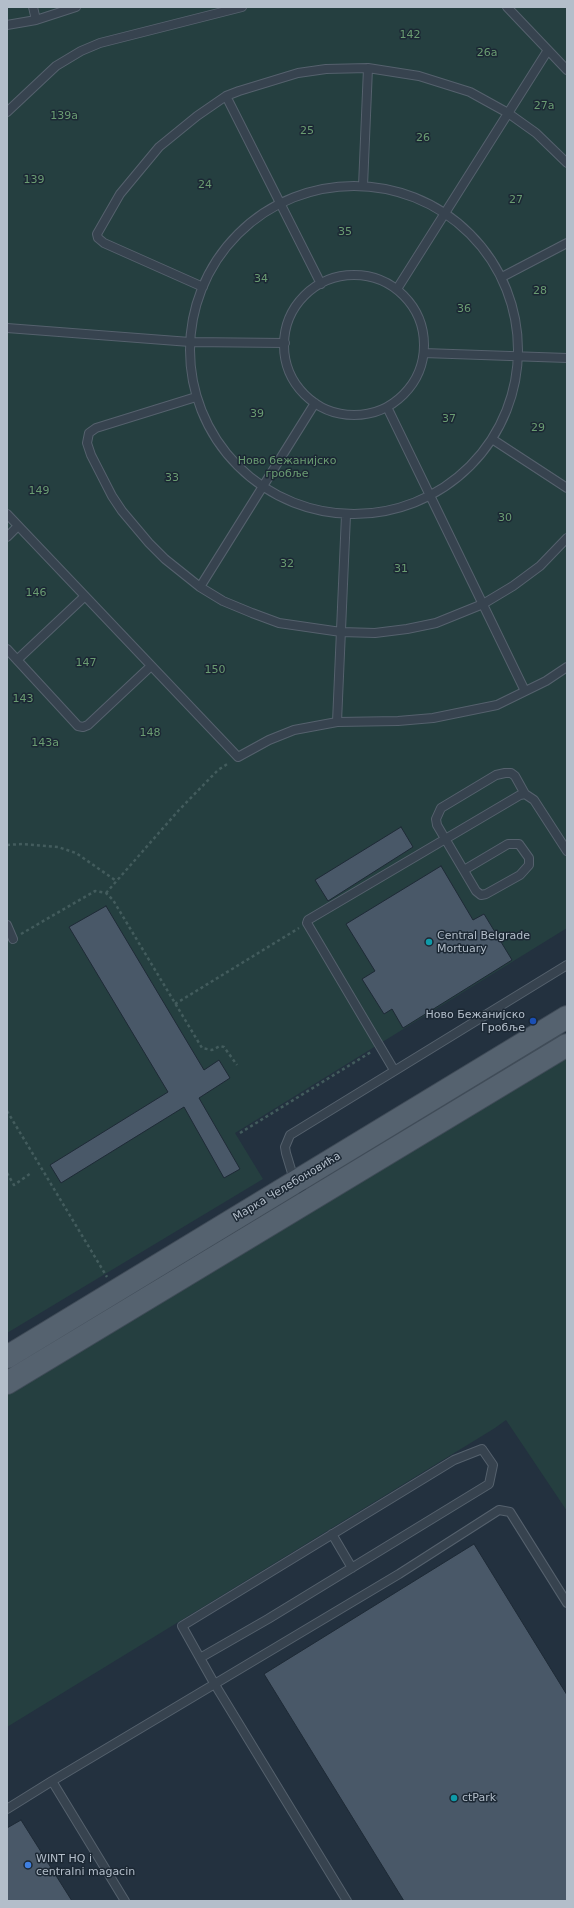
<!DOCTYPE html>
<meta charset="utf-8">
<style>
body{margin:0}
#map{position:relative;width:574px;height:1908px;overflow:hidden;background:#23313f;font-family:"DejaVu Sans",sans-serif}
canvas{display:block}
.frame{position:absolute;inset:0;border:8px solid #b3beca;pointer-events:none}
</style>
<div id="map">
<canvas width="574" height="1908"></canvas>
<div class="frame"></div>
</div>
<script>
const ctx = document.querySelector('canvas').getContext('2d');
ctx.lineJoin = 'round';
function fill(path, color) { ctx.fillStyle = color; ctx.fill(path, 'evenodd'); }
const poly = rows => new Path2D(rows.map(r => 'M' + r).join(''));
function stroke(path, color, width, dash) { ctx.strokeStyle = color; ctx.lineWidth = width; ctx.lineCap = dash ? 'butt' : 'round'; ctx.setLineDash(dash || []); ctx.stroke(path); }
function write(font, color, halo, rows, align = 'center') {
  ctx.font = font + ' "DejaVu Sans",sans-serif'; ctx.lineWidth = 3; ctx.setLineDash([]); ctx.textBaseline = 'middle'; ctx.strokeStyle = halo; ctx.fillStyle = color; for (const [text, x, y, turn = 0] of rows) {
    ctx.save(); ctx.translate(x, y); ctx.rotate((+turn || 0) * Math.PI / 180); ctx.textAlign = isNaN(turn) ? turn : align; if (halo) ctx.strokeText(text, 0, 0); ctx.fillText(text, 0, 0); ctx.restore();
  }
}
const green = poly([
 [7,7,567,7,567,928,235,1133,263,1179,7,1333],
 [567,1046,567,1511,506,1420,495,1428,7,1727,7,1394]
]);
const building = poly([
 [401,827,413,847,328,901,315,880,401,827],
 [441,866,473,920,484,914,512,960,403,1028,392,1009,384,1014,362,979,375,971,346,924,441,866],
 [106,906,204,1070,219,1060,230,1078,199,1098,240,1169,224,1178,184,1107,61,1183,50,1165,168,1092,69,927,106,906],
 [474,1544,567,1695,567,1901,404,1901,264,1674,474,1544],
 [21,1820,72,1901,7,1901,7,1828,21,1820]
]);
const path = poly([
 [7,845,22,844,58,847,76,853,115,880],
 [106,893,179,810,218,770,229,763],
 [21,934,95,891,106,893,113,900,202,1048,212,1050,220,1046,224,1047,237,1065],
 [175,1004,299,928],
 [7,1111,107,1277],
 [240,1133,371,1052],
 [7,1173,14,1185,31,1173]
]);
const lane = poly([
 [33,7,36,20],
 [507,7,567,70],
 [7,25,36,20,76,7],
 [226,96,321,284],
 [7,112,56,66,81,51,100,43,242,7],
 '190 350a164 164 0 1 1 328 0a164 164 0 1 1-328 0Z',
 [363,186,368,68],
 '284 345a70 70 0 1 1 140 0a70 70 0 1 1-140 0Z',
 [502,277,567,243],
 [203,287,104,243,98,238,97,234,120,194,159,147,197,116,226,96,239,91,298,73,326,69,368,68,419,76,470,92,508,113,536,133,567,163],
 [397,289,548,50],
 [7,328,190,342,285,343],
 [424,353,567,358],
 [196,397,96,428,89,433,87,443,91,455,112,496,122,511,149,543,165,559,200,587,223,601,252,613,279,623,341,632,375,633,407,629,436,623,483,604,513,586,540,566,567,538],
 [387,407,525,691],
 [492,439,567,488],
 [7,514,238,757,269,740,294,730,337,722,398,721,433,718,497,705,546,681,567,667],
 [7,537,18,526],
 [200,587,315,403],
 [7,649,78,726,83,727,88,725,151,666],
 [17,660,84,597],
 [337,722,346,515],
 [464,870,508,844,519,844,529,858,529,865,520,875,486,894,481,895,476,891,437,825,436,819,441,808,496,775,505,773,511,773,515,776,525,794],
 [7,925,13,939],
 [394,1070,307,923,308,920,520,795,525,794,534,800,567,851],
 [308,1201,292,1173,286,1153,285,1147,290,1135,567,965],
 [332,1534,352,1568],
 [200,1658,268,1619,489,1484,493,1465,482,1449,454,1460,182,1626,214,1683,347,1901],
 [52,1781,399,1574,499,1510,510,1512,567,1603],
 [7,1809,52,1781,125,1901]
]);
const primary = poly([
 [7,1357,567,1017],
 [7,1383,567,1045]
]);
const markers = [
 [429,942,4,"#0f9aa8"],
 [533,1021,4,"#1a4fb4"],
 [454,1798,4,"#0f9aa8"],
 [28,1865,4,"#3f7fe0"]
];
const parkNames = [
 ["142",410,35],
 ["26a",487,53],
 ["27a",544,106],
 ["139a",64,116],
 ["25",307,131],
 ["26",423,138],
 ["139",34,180],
 ["24",205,185],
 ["27",516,200],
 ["35",345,232],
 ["34",261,279],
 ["28",540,291],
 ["36",464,309],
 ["39",257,414],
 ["37",449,419],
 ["29",538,428],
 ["Ново бежанијско",287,461],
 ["гробље",287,474],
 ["33",172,478],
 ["149",39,491],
 ["30",505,518],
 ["32",287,564],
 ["31",401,569],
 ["146",36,593],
 ["147",86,663],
 ["150",215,670],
 ["143",23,699],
 ["148",150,733],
 ["143a",45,743]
];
const poiNames = [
 ["Central Belgrade",437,936],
 ["Mortuary",437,949],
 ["Ново Бежанијско",525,1015,"right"],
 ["Гробље",525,1028,"right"],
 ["ctPark",462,1798],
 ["WINT HQ i",36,1859],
 ["centralni magacin",36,1872]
];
const streetNames = [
 ["Марка Челебоновића",287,1187,-31]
];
fill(green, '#253f40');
fill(building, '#495868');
stroke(building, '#1e2a36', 1);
stroke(lane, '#55616d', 10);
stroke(primary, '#404c58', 24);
stroke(path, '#435c5d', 2.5, [3, 3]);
stroke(lane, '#37434f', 8);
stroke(primary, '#55626f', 22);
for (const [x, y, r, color] of markers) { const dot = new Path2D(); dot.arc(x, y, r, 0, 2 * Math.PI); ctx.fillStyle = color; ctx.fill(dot); stroke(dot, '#1c2834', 1.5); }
write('11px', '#6a9c72', '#1c2834', parkNames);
write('11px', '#b3beca', '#1c2834', poiNames, 'left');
write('11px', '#b3beca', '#1c2834', streetNames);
</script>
